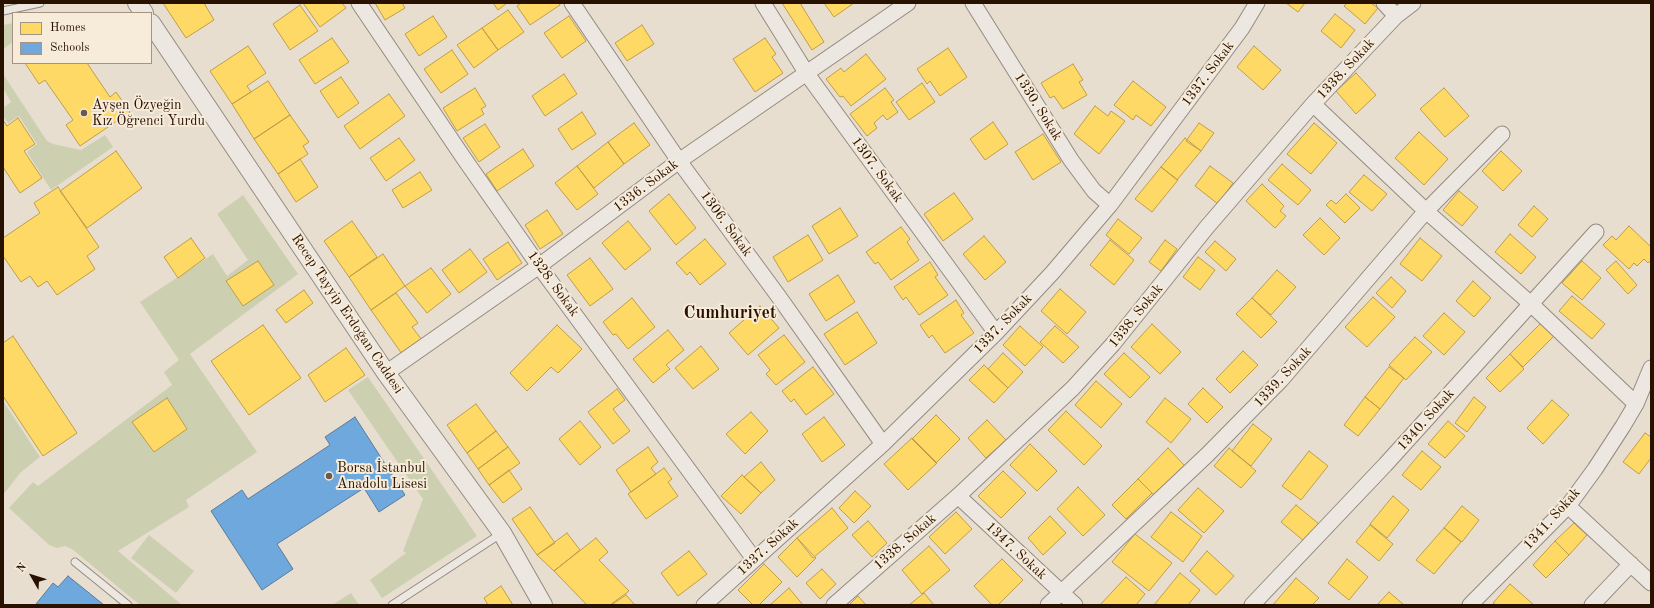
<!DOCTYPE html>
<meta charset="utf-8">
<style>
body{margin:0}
#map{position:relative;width:1654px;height:608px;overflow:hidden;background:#e8ded0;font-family:"Old Standard TT",serif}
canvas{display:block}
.frame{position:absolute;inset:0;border:4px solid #291100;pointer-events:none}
.legend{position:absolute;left:12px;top:12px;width:140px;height:52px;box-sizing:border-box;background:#f7ebd9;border:1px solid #a59482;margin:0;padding:5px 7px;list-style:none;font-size:12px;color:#291100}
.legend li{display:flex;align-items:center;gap:8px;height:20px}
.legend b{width:20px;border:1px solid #a59482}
.north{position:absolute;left:12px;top:556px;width:40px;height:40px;-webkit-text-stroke:3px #f7ebd9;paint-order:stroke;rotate:309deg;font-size:11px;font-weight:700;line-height:16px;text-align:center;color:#291100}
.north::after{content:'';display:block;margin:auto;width:14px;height:18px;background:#291100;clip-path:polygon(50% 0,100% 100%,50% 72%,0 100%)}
</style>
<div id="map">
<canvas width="1654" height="608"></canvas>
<div class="frame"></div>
<ul class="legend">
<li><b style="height:11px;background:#ffd966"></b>Homes</li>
<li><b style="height:11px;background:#6fa8dc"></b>Schools</li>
</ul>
<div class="north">N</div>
</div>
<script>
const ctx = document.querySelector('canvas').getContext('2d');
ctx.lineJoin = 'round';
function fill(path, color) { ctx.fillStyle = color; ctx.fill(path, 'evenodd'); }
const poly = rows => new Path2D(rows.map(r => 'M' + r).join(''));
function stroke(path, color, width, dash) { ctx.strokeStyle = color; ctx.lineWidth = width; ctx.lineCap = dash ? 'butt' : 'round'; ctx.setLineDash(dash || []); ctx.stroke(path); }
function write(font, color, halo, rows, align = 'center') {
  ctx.font = font + ' "Old Standard TT",serif'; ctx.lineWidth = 4; ctx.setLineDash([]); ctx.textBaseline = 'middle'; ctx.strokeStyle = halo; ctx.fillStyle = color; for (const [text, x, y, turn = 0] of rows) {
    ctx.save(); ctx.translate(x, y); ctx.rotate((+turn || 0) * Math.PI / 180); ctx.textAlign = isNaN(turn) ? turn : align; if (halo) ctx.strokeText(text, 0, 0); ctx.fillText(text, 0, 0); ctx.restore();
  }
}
const green = poly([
 [13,23,13,42,3,49,3,25],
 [3,74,47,141,53,144,81,150,105,135,113,147,51,190,27,152,37,144,19,116,8,123,3,116,3,108,11,102,3,88],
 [243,195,298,274,190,354,257,452,186,500,189,507,118,551,182,605,140,605,72,549,65,546,57,548,49,545,9,508,33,482,38,486,172,385,164,372,179,360,140,302,213,254,227,276,248,260,217,214],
 [368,377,477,536,382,598,370,580,406,553,403,551,423,499,348,390],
 [3,401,40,457,21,472,3,495],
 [149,535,194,571,176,593,131,558],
 [351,593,359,605,332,605]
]);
const homes = poly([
 [163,3,204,3,214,20,186,38,163,3],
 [303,3,342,3,346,8,320,27,303,3],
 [375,3,402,3,405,8,385,20,375,3],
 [493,3,507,3,498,10,493,3],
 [521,3,559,3,560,5,530,25,517,6,521,3],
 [782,3,800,3,824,42,812,50,782,3],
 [824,3,854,3,834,17,824,3],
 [1286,3,1305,3,1298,12,1286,3],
 [1347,3,1371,3,1378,8,1365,24,1344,6,1347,3],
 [300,5,318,31,290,50,273,24,300,5],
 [508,10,524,32,498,50,482,28,508,10],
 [1335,14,1355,30,1341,48,1321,31,1335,14],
 [433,16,447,37,419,56,405,34,433,16],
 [569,16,586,41,562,58,544,33,569,16],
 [642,25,654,44,627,61,615,43,642,25],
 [482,28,498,50,474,68,457,45,482,28],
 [332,38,349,62,315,84,299,60,332,38],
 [765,38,776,54,772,57,783,73,755,92,733,59,765,38],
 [248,46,266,73,247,86,251,92,232,104,210,71,248,46],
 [1254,46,1281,70,1263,90,1237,67,1254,46],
 [948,48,967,77,940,96,930,81,927,84,917,69,948,48],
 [452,50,468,74,441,93,424,69,452,50],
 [866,54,886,79,851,106,843,96,840,97,826,79,841,68,844,72,866,54],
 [25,63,87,63,110,97,116,92,130,112,80,146,66,125,73,120,45,80,39,84,25,63],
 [1073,64,1083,80,1079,82,1087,95,1063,109,1054,96,1050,98,1041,83,1073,64],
 [1356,73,1376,95,1356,114,1336,91,1356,73],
 [564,74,577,94,545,116,532,96,564,74],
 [341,77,359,103,338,118,320,91,341,77],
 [268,81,290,115,254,139,232,104,268,81],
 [1133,81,1166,107,1151,126,1136,115,1133,120,1114,105,1133,81],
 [922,83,935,102,909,120,896,102,922,83],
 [475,88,486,106,481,109,484,114,457,131,443,108,475,88],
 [885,88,894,100,891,102,898,112,887,120,883,115,874,123,877,128,867,136,850,114,885,88],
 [1444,88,1469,116,1445,137,1420,109,1444,88],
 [389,94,405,116,360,149,344,126,389,94],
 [1095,106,1108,116,1111,111,1125,121,1099,154,1074,134,1095,106],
 [582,112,596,134,572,150,558,129,582,112],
 [290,115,309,142,303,146,308,154,278,174,254,139,290,115],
 [18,118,35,144,24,151,42,178,20,193,3,167,3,120,7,126,18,118],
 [993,122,1008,144,985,160,970,139,993,122],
 [634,123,650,145,624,164,608,142,634,123],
 [1199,123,1214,133,1201,151,1186,141,1199,123],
 [1314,123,1337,143,1311,174,1287,154,1314,123],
 [485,124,500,147,479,162,463,138,485,124],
 [1419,132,1448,159,1424,185,1395,158,1419,132],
 [1043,134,1061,162,1033,180,1015,152,1043,134],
 [399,138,415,160,386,181,370,158,399,138],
 [1185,138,1201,151,1177,180,1161,167,1185,138],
 [608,142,624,164,594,188,577,166,608,142],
 [523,149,534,166,497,191,486,174,523,149],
 [116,151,142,188,87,228,60,191,116,151],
 [1501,151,1522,171,1503,191,1482,171,1501,151],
 [300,159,318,187,296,202,278,174,300,159],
 [1282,164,1311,190,1298,205,1268,180,1282,164],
 [577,166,598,194,577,210,555,183,577,166],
 [1210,166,1233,183,1218,204,1195,186,1210,166],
 [1161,167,1178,180,1152,212,1135,199,1161,167],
 [420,172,432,190,403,208,392,190,420,172],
 [1364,175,1387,194,1372,211,1349,192,1364,175],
 [1262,184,1284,206,1280,211,1286,216,1275,228,1246,201,1262,184],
 [58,187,99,247,87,256,95,269,57,295,47,281,38,287,30,276,21,282,3,256,3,238,40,213,34,203,58,187],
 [1459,191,1478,207,1462,226,1443,210,1459,191],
 [954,193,973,219,943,241,924,214,954,193],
 [669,194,696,228,676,245,649,211,669,194],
 [1346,194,1360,208,1345,223,1326,205,1331,200,1336,204,1346,194],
 [1534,206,1548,219,1532,237,1518,225,1534,206],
 [840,208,858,236,829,254,812,226,840,208],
 [547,210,563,234,540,249,525,225,547,210],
 [1320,218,1340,238,1324,255,1303,235,1320,218],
 [1118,219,1142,238,1129,254,1106,235,1118,219],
 [352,221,377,257,349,277,324,241,352,221],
 [628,221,651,249,625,270,602,243,628,221],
 [1629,226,1651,247,1651,260,1648,263,1644,259,1637,266,1634,263,1629,269,1603,245,1612,236,1616,240,1629,226],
 [901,227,910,239,907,242,919,260,891,280,878,262,875,264,866,252,901,227],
 [1510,234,1536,257,1521,274,1495,252,1510,234],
 [808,235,823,260,788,282,773,257,808,235],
 [984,236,1006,262,985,280,963,254,984,236],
 [191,238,205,258,178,278,164,257,191,238],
 [1420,238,1442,256,1422,281,1400,264,1420,238],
 [705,239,726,264,700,285,690,272,687,275,676,263,705,239],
 [1110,240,1134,260,1114,285,1090,265,1110,240],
 [1165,240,1177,249,1161,271,1149,262,1165,240],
 [1215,241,1236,259,1226,271,1205,252,1215,241],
 [508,242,522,263,497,280,483,259,508,242],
 [470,249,487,272,459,293,442,270,470,249],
 [383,254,405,286,371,310,349,277,383,254],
 [1198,257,1215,270,1200,290,1183,277,1198,257],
 [590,258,613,289,590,306,567,275,590,258],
 [258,261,274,285,243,306,226,281,258,261],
 [1582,261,1601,278,1582,300,1562,283,1582,261],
 [1616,261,1637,285,1628,294,1606,270,1616,261],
 [930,262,938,275,935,277,948,295,919,315,906,297,903,300,894,287,930,262],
 [431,268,451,294,427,313,405,286,431,268],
 [1277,270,1296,287,1271,315,1252,298,1277,270],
 [838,275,855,302,826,321,809,294,838,275],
 [1391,277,1406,291,1392,308,1376,293,1391,277],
 [1473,281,1491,298,1474,317,1456,301,1473,281],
 [1060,289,1086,312,1067,334,1041,311,1060,289],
 [304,290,313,303,286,323,276,310,304,290],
 [396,293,418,323,412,327,422,340,402,354,371,310,396,293],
 [1572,296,1605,324,1592,339,1559,311,1572,296],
 [1373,297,1395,317,1367,347,1345,327,1373,297],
 [632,298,655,327,628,349,616,334,613,335,603,322,632,298],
 [1252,298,1277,322,1261,338,1236,314,1252,298],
 [956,300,964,313,961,315,974,333,945,353,932,335,929,338,920,325,956,300],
 [760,306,779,328,748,355,729,333,760,306],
 [857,312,877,343,845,365,824,334,857,312],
 [1444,313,1465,332,1444,355,1423,336,1444,313],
 [1541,323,1554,336,1523,367,1510,354,1541,323],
 [1152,324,1181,352,1160,374,1131,347,1152,324],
 [263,325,301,378,249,415,211,361,263,325],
 [557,325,582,349,558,373,551,367,527,391,510,373,557,325],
 [1020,326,1043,347,1025,366,1003,345,1020,326],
 [1055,326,1079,347,1063,363,1040,342,1055,326],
 [668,330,684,350,666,365,670,369,653,383,633,359,668,330],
 [784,335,805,362,776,385,766,374,770,370,758,355,784,335],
 [13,336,77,433,43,456,3,396,3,343,13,336],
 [1415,337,1432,352,1406,380,1389,365,1415,337],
 [701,346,719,369,693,389,675,368,701,346],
 [346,348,365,375,325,402,308,375,346,348],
 [1243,351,1258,365,1230,393,1216,379,1243,351],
 [1003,353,1023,372,1008,388,988,369,1003,353],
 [1124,353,1150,377,1130,398,1104,374,1124,353],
 [1510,354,1524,369,1500,392,1486,378,1510,354],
 [984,365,1008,388,994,403,969,380,984,365],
 [813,367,834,394,806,415,794,399,791,402,782,391,813,367],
 [1389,367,1404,378,1380,409,1365,397,1389,367],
 [1096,381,1122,404,1101,428,1075,405,1096,381],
 [1203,388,1223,407,1207,423,1188,404,1203,388],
 [617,389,625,400,613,409,630,431,613,444,588,412,617,389],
 [1365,397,1380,409,1358,436,1344,425,1365,397],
 [1474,397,1486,407,1467,432,1455,423,1474,397],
 [167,398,187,429,154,452,132,422,167,398],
 [1165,398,1191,419,1171,443,1146,422,1165,398],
 [1552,400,1569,415,1543,444,1527,428,1552,400],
 [476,404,496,431,467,453,447,425,476,404],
 [1066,411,1102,446,1084,465,1048,430,1066,411],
 [751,412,768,431,745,454,726,434,751,412],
 [936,415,960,439,936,463,912,439,936,415],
 [824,417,845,445,822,462,802,434,824,417],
 [987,420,1006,440,986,458,968,438,987,420],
 [580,421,601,447,580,465,559,439,580,421],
 [1448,421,1465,436,1445,458,1428,444,1448,421],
 [1253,424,1272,439,1251,466,1232,451,1253,424],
 [496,431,508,447,478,469,467,453,496,431],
 [1645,433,1651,437,1651,458,1639,474,1623,462,1645,433],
 [912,438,937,463,908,490,884,464,912,438],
 [1030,444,1057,471,1037,491,1010,465,1030,444],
 [508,447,520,463,489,485,478,469,508,447],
 [648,447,658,462,651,468,656,474,631,492,616,470,648,447],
 [1168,448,1185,466,1155,496,1138,479,1168,448],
 [1229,448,1256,471,1241,488,1214,466,1229,448],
 [1309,451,1328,466,1301,500,1282,486,1309,451],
 [1422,451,1441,467,1421,490,1402,475,1422,451],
 [761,462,775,480,761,493,744,477,761,462],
 [664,468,672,479,668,482,678,496,646,519,628,494,664,468],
 [509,470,522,489,503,503,489,485,509,470],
 [1003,471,1026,493,1001,518,978,496,1003,471],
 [742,475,761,493,741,514,721,496,742,475],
 [1138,479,1152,493,1126,519,1112,505,1138,479],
 [1078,487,1105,515,1083,536,1057,509,1078,487],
 [1198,488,1224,511,1204,533,1178,510,1198,488],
 [855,491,871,506,854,523,839,508,855,491],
 [1393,496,1409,510,1387,538,1370,524,1393,496],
 [1296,505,1319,524,1304,541,1281,522,1296,505],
 [1462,506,1479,520,1462,542,1444,528,1462,506],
 [530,507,555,543,537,555,512,519,530,507],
 [832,508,848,528,813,558,797,538,832,508],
 [956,512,972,529,945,554,929,537,956,512],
 [1171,512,1202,536,1183,562,1151,537,1171,512],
 [1050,516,1066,533,1043,555,1028,538,1050,516],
 [868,521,887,543,872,557,852,535,868,521],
 [1574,523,1587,535,1569,555,1555,541,1574,523],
 [1370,525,1393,544,1379,561,1356,542,1370,525],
 [1444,528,1461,542,1434,574,1416,560,1444,528],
 [567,533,580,550,554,571,537,555,567,533],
 [1135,534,1172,563,1149,591,1112,562,1135,534],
 [596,538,608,552,599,560,629,591,610,605,587,605,554,571,596,538],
 [797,538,816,558,797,577,778,557,797,538],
 [1555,541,1569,555,1546,578,1533,565,1555,541],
 [929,546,950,570,922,594,902,570,929,546],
 [689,551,707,574,678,596,661,573,689,551],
 [1207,551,1234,576,1216,595,1190,571,1207,551],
 [1002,559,1023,580,998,605,992,605,974,586,1002,559],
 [1347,559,1368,577,1349,600,1328,583,1347,559],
 [764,564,782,582,759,605,753,605,738,590,764,564],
 [822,569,836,584,820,599,806,583,822,569],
 [1180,573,1200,590,1188,605,1154,605,1180,573],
 [1126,577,1145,594,1136,605,1100,605,1126,577],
 [1296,578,1319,598,1312,605,1273,605,1296,578],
 [1510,584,1534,605,1496,605,1493,603,1510,584],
 [501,586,513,605,488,605,484,598,501,586],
 [789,588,803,605,770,605,789,588],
 [1389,592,1404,605,1377,605,1389,592],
 [924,593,934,605,909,605,924,593],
 [626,595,635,605,611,605,626,595],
 [858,596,866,605,849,605,858,596]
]);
const schools = poly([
 [355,417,405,495,379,512,364,488,277,544,293,569,262,590,211,511,242,490,248,499,330,445,325,437,355,417],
 [68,576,104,605,37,605,36,604,53,583,58,587,68,576]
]);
const service = poly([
 [3,11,40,3],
 [75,562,128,605],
 [392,605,502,533]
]);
const minor = poly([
 [359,3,463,157,539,266,754,559],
 [572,3,679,161,779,297,883,444],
 [763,3,807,74,996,333],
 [973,3,1071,160,1094,191,1110,205],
 [1384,3,1396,16],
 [1313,104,1426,211,1531,304,1636,404],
 [386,373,539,266,679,161,908,3],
 [958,496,1075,605],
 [1568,506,1651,583],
 [704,605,883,444,996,333,1053,272,1110,205,1242,28,1257,3],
 [834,605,958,496,1073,388,1113,344,1207,227,1313,104,1396,16,1413,3],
 [1048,605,1207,455,1281,380,1426,211,1502,134],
 [1252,605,1385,465,1596,232],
 [1470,605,1568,506,1595,469,1623,426,1636,404,1651,368],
 [1592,605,1631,564]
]);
const tertiary = poly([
 [137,3,144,13],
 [151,23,386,373,502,533,543,605]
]);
const markers = [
 [84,113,4,"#6c5949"],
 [329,476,4,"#6c5949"]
];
const streetNames = [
 ["1338. Sokak",1346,69,-47],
 ["1337. Sokak",1208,74,-53],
 ["1330. Sokak",1038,107,58],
 ["1307. Sokak",877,170,54],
 ["1336. Sokak",646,186,-37],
 ["1306. Sokak",726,224,54],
 ["1328. Sokak",553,284,54],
 ["Recep Tayyip Erdoğan Caddesi",347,314,56],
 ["1338. Sokak",1136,316,-51],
 ["1337. Sokak",1003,324,-46],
 ["1339. Sokak",1283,377,-47],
 ["1340. Sokak",1426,420,-48],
 ["1341. Sokak",1552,519,-48],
 ["1338. Sokak",905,542,-41],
 ["1337. Sokak",768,547,-42],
 ["1347. Sokak",1016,551,43]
];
const poiNames = [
 ["Ayşen Özyeğin",92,105],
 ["Kız Öğrenci Yurdu",92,121],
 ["Borsa İstanbul",337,468],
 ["Anadolu Lisesi",337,484]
];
const districtNames = [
 ["Cumhuriyet",730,313]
];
fill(green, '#cdcfb1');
fill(homes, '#ffd966');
stroke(homes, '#bf9d47', 1);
fill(schools, '#6fa8dc');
stroke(schools, '#5a7b9a', 1);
stroke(service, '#938a80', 9);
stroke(minor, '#938a80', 17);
stroke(tertiary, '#938a80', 20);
stroke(service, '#ece7e0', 7);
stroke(minor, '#ece7e0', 15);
stroke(tertiary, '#ece7e0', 18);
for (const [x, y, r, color] of markers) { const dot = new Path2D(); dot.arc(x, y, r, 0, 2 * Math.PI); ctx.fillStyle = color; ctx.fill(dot); stroke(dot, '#f7ebd9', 1.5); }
write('14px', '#291100', '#f7ebd9', streetNames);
write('14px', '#291100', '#f7ebd9', poiNames, 'left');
write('bold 18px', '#291100', '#f7ebd9', districtNames);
</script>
